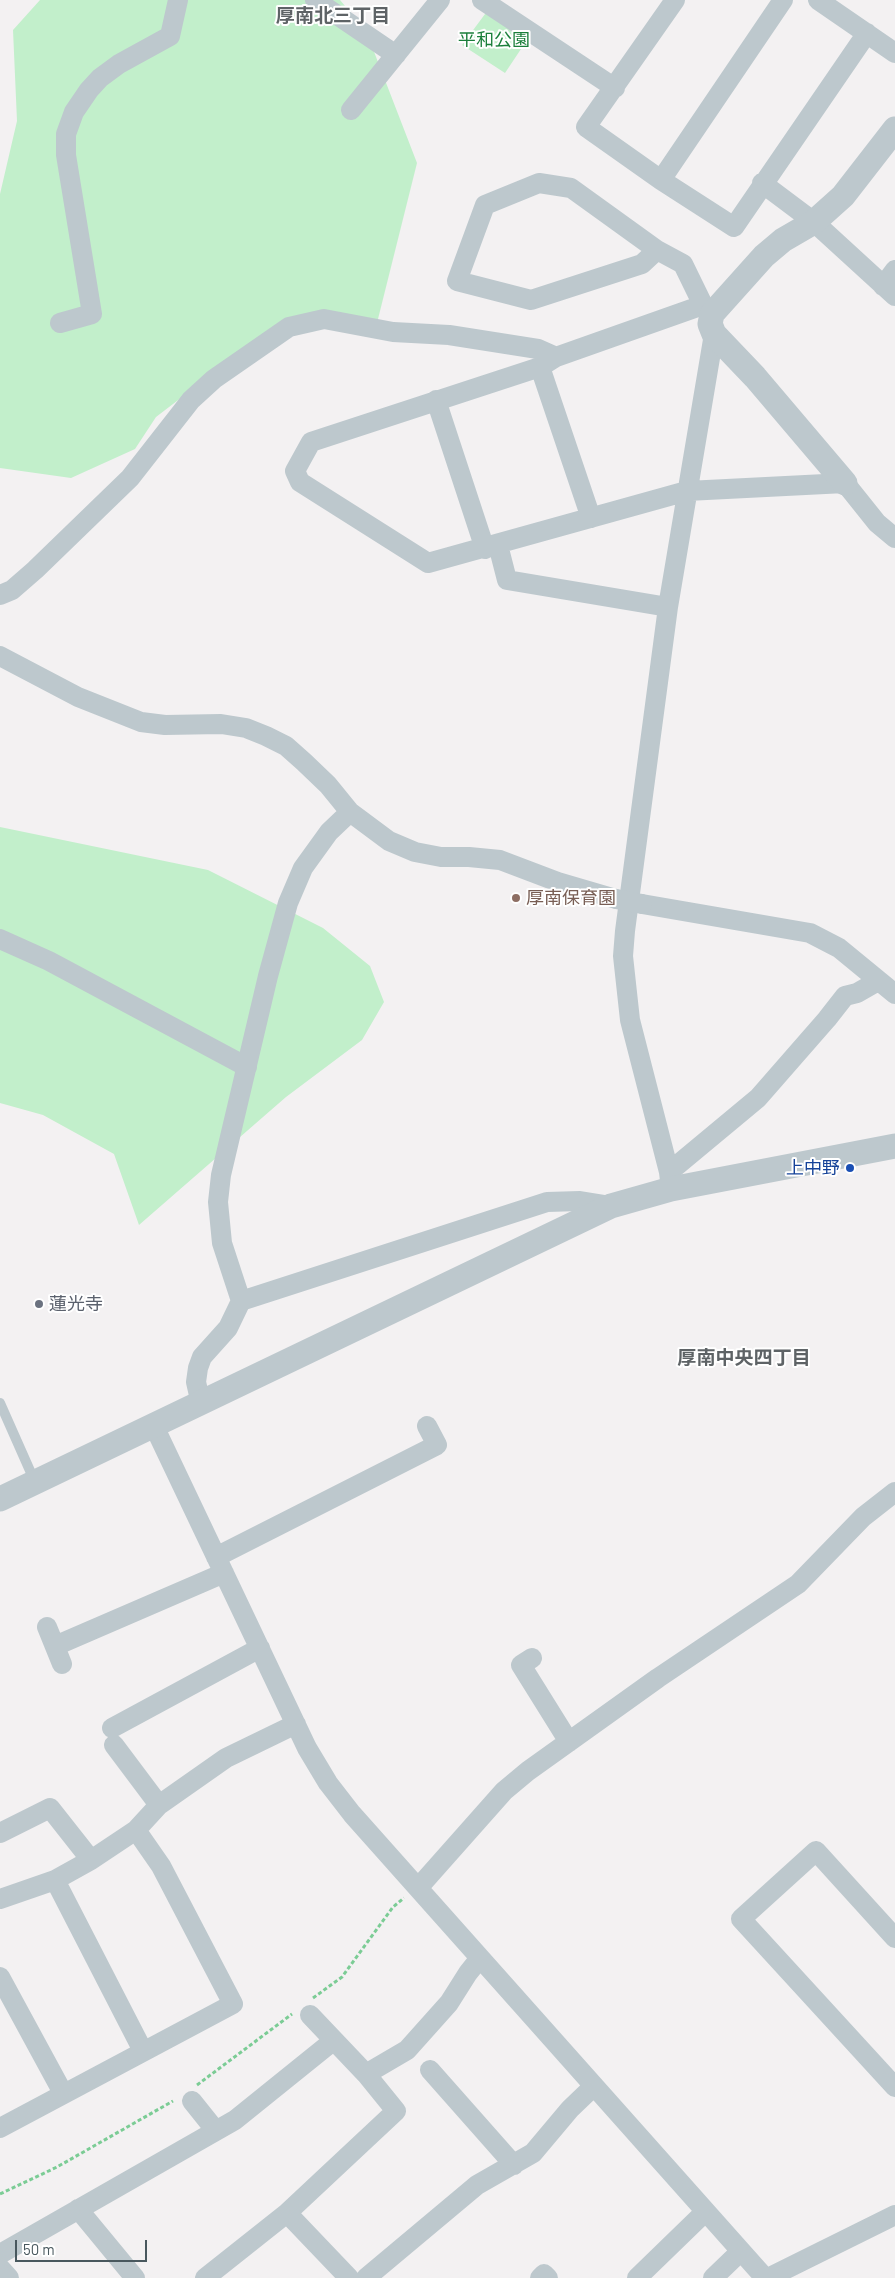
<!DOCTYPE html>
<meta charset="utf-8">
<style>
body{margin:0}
#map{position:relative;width:895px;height:2278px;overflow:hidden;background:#f3f1f2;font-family:Barlow,sans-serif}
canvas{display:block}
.scale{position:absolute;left:15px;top:2240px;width:132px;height:22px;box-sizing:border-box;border:2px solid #49585e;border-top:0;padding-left:6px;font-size:15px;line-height:18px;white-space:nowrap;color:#49585e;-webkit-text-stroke:4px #fff;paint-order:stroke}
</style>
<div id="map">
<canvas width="895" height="2278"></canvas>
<div class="scale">50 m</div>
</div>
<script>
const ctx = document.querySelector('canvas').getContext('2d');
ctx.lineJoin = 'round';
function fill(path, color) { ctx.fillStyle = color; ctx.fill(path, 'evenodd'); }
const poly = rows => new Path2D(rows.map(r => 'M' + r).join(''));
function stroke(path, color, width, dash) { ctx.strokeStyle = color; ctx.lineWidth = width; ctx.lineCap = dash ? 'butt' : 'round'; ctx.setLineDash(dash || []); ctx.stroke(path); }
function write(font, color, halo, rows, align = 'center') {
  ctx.font = font + ' Barlow,"Noto Sans JP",sans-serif'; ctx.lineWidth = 4; ctx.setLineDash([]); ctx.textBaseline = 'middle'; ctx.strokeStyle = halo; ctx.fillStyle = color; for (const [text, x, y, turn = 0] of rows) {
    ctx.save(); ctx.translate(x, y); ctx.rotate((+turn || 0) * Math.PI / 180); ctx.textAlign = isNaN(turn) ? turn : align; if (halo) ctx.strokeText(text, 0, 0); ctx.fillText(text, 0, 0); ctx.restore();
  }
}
const green = poly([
 [40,0,340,0,366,31,417,163,376,327,293,321,190,391,156,417,135,449,71,478,0,468,0,194,17,121,13,30],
 [488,10,529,37,505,73,462,45],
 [0,827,208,870,323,928,370,966,384,1002,362,1040,286,1097,139,1225,114,1154,43,1115,0,1103]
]);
const path = poly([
 [313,1998,342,1977,393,1907,404,1898],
 [197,2085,292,2014],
 [0,2194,57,2167,173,2101]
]);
const service = poly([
 [0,1403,35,1482]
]);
const minor = poly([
 [315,0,396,55],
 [482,0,615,88],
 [675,0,586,127,661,180,734,227,867,33],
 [818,0,895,53],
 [351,110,440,0],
 [661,180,783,0],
 [762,183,814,222,895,296],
 [657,250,642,264,531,300,457,281,485,205,539,183,571,188,657,250,683,264,703,305],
 [883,286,895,270],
 [712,314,703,305,556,357,540,367,311,442,295,471,300,482,428,563,687,491,845,483,877,523,895,538],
 [60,323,92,314,66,155,66,134,74,112,89,90,100,78,119,64,170,36,178,0],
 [540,367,591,518],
 [436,400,485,549],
 [498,545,507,580,668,607],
 [0,595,12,590,35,570,130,478,191,400,214,379,289,327,324,319,393,332,449,335,538,349,556,357],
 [0,656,78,697,141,722,165,725,221,724,246,728,266,736,286,746,304,762,328,785,350,812,389,841,415,852,441,857,469,857,500,860,558,882,616,899],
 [642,904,810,933,839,948,895,994],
 [0,939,49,961,247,1067],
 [669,1172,758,1098,827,1019,845,996,857,993,878,981],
 [671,1189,669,1172,630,1020,623,956,625,931,668,607,714,334],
 [241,1301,547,1202,580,1201,611,1206],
 [201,1404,196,1382,198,1368,202,1357,228,1328,241,1301,222,1243,218,1202,221,1175,268,976,288,903,303,868,329,832,350,812],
 [154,1426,307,1748,328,1783,352,1814,765,2278],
 [216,1557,437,1445,427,1426],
 [47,1627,62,1664],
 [55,1646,224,1573],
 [532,1658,521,1665,569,1742],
 [112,1728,260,1648],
 [114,1745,159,1805],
 [0,1833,50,1808,91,1860],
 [55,1880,143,2051],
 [418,1888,504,1791,528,1771,658,1678,798,1584,863,1517,895,1492],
 [0,1899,55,1880,91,1860,136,1830,159,1805,226,1758,296,1724],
 [895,1938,816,1851,741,1919,895,2087],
 [0,1977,63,2093],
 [310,2015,366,2074],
 [430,2070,514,2165],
 [192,2101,216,2131],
 [0,2128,233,2004,161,1866,136,1830],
 [78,2209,135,2278],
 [287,2213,349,2278],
 [0,2254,235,2120,333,2041],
 [0,2268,9,2278],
 [205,2278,287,2213,396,2111,366,2074,407,2050,449,2003,468,1973,480,1958],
 [366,2278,477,2185,533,2153,570,2109,594,2086],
 [540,2278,544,2274,548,2278],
 [637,2278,705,2212],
 [713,2278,741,2251],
 [768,2278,895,2215]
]);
const tertiary = poly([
 [845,483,755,377,714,334,710,324,712,314,764,256,783,240,814,222,843,196,895,129],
 [0,1499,611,1206,671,1189,895,1146]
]);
const minorBridge = poly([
 [616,899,642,904]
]);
const markers = [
 [516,898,5,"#8d6e63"],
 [850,1168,5,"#1a4fb4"],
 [39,1304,5,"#6b7280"]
];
const parkNames = [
 ["平和公園",494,40]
];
const educationNames = [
 ["厚南保育園",526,898]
];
const transitNames = [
 ["上中野",840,1168]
];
const worshipNames = [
 ["蓮光寺",49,1304]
];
const neighbourhoodNames = [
 ["厚南北三丁目",333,16],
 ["厚南中央四丁目",744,1358]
];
fill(green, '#c2efcb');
stroke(path, '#7bcc95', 3, [4, 2.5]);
stroke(service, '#bdc8cd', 10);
stroke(minor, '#bdc8cd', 20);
stroke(tertiary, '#bdc8cd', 25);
stroke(minorBridge, '#bdc8cd', 20);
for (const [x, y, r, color] of markers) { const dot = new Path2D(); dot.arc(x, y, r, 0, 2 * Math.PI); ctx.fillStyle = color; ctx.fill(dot); stroke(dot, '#fff', 2); }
write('18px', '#1b7f3b', '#fff', parkNames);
write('18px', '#785e54', '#fff', educationNames, 'left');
write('18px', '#164399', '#fff', transitNames, 'right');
write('18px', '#5b616d', '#fff', worshipNames, 'left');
write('bold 19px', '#5e6366', '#fff', neighbourhoodNames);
</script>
